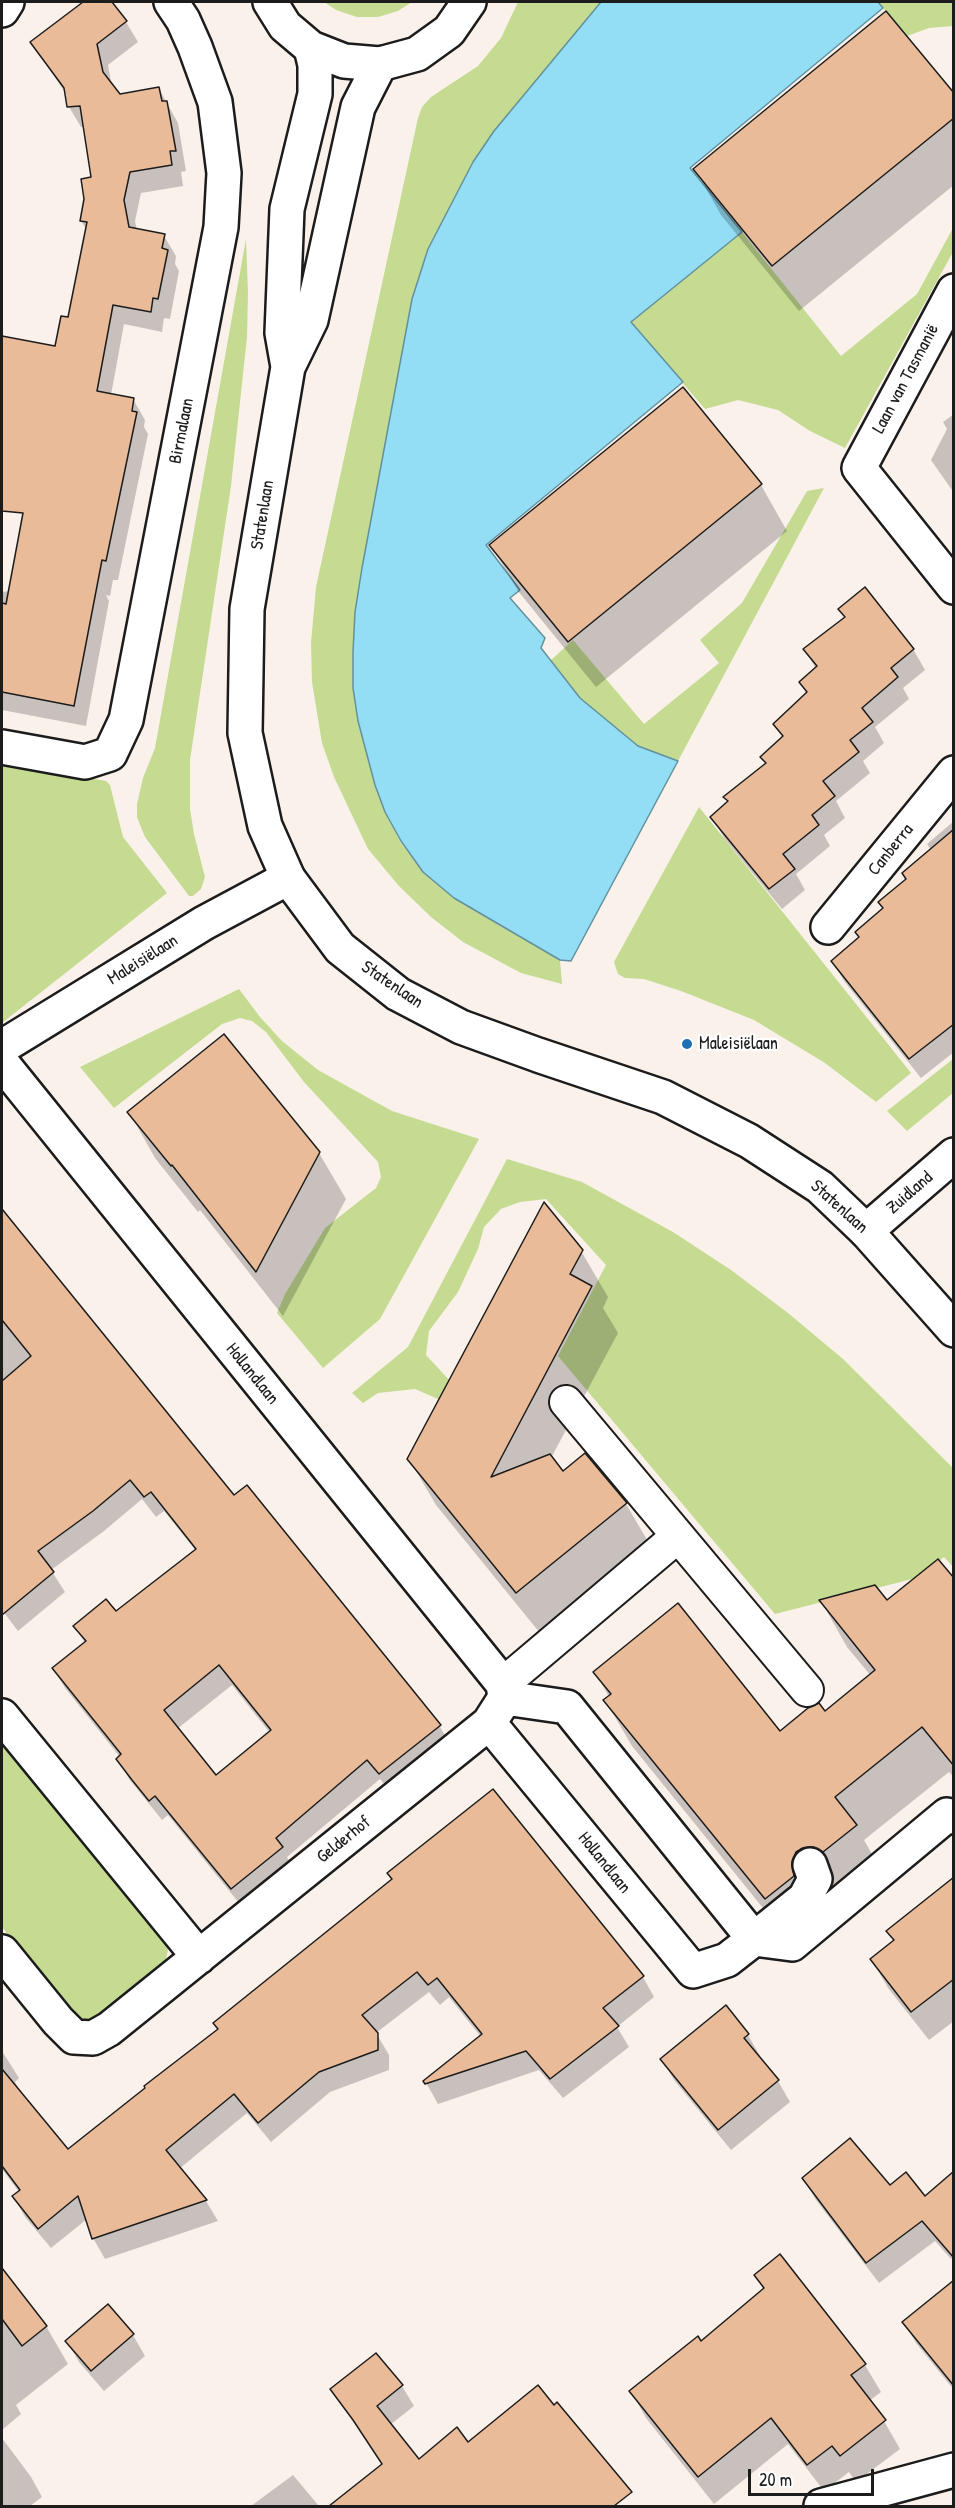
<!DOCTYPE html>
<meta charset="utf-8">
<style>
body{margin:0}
#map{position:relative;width:955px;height:2508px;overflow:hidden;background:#fbf1eb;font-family:"Patrick Hand",sans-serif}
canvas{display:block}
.frame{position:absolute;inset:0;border:3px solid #1c1c1c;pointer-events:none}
.scale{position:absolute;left:748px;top:2469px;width:126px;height:27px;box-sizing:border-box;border:3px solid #1c1c1c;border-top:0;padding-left:8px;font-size:18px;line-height:21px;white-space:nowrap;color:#1c1c1c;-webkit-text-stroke:4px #fff;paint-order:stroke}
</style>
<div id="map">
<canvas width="955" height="2508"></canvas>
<div class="frame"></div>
<div class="scale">20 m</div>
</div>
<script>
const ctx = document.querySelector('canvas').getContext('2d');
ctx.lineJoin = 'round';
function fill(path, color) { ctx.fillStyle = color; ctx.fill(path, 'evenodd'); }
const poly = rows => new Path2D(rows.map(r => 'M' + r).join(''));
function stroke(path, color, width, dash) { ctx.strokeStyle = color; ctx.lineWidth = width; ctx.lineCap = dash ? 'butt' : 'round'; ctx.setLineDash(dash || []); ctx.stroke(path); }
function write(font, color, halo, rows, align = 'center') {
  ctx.font = font + ' "Patrick Hand",sans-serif'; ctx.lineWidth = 4.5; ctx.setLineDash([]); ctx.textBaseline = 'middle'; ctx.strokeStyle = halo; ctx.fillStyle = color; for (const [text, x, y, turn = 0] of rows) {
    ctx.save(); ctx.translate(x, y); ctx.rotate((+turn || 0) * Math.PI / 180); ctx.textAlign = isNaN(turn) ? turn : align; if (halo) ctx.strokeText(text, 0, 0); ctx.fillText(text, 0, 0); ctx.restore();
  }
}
const green = poly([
 [324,2,412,2,398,11,378,17,357,17,336,10],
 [518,2,601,2,494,131,473,162,428,249,412,299,362,568,353,689,358,721,375,785,385,812,401,843,423,872,454,898,560,960,562,984,521,973,463,942,431,917,399,886,368,849,334,777,322,743,312,682,311,643,316,587,418,118,422,107,431,97,478,66,501,38],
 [878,2,953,2,953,26,929,28,907,36],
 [953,228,953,252,845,448,810,431,778,410,738,400,705,409,630,322,742,232,841,356,917,294],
 [246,239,248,293,247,337,231,486,190,760,190,809,194,834,205,877,201,889,193,896,189,896,145,837,137,817,137,804,143,778,155,748],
 [824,488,678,761,638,746,600,717,580,698,550,661,573,640,644,724,719,663,700,640,742,603,807,491],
 [2,762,106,781,110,785,123,837,167,893,2,1023],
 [699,807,911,1073,876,1102,825,1063,754,1020,681,991,644,979,625,978,618,974,614,962],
 [239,989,260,1017,282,1041,318,1070,392,1111,479,1139,380,1319,323,1368,277,1313,285,1294,325,1228,376,1188,381,1177,378,1162,304,1082,266,1032,252,1021,240,1018,222,1024,114,1108,80,1067],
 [953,1059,953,1093,907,1131,887,1111],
 [507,1159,582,1182,673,1232,731,1270,788,1313,843,1359,953,1468,953,1567,944,1557,920,1577,775,1614,558,1356,606,1265,546,1199,520,1202,501,1209,484,1227,478,1249,458,1292,429,1331,426,1355,450,1381,440,1400,415,1389,378,1393,363,1403,352,1393,408,1347],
 [2,1739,166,1943,168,1950,164,1967,101,2017,91,2021,81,2020,71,2014,2,1927]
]);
const water = poly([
 [601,2,878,2,883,8,690,168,742,232,631,322,683,382,486,545,520,590,510,598,545,638,541,648,580,698,638,746,678,761,571,961,560,960,454,898,423,872,401,841,385,812,375,785,358,721,353,688,353,652,355,612,362,568,412,299,428,249,473,162,494,131,601,2]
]);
const shadow = poly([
 [86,2,111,2,126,22,138,42,108,65,112,87,119,96,159,89,178,123,186,171,181,172,183,186,141,193,135,221,137,230,164,236,176,256,175,264,179,271,170,319,164,318,162,332,124,324,111,395,133,399,145,420,144,427,148,434,118,580,113,580,110,596,106,595,109,601,86,726,2,710,2,592,52,586,37,447,2,442,2,338,56,348,69,319,87,230,81,221,93,178,84,127,81,127,69,107,66,94,32,42],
 [954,96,954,185,799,311,721,215,695,169],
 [683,389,761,485,787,531,596,687,518,591,491,545],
 [954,414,954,493,931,460,947,429,943,422],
 [840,609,913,649,925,670,903,688,909,699,875,727,884,743,863,761,870,773,836,801,845,818,824,835,830,846,796,874,805,890,782,909,724,838,712,817,728,803,725,797,767,765,762,757,783,738,775,724,808,693,801,682,816,669,805,650,845,618],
 [954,821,954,1052,921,1078,844,981,833,962,860,938,931,850,927,844],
 [129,1112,319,1153,346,1199,283,1316,200,1210,198,1212,155,1158],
 [2,1211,234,1497,439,1725,451,1746,392,1794,380,1779,287,1857,293,1868,243,1908,168,1815,162,1820,129,1779,118,1759,120,1757,65,1688,53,1668,85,1643,75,1626,116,1614,196,1551,164,1511,156,1517,142,1499,104,1531,51,1570,65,1592,18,1631,2,1610],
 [232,1685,270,1733,216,1778,177,1729],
 [581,1251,608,1297,603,1308,618,1333,551,1458,563,1473,585,1455,626,1504,653,1550,544,1638,436,1505,409,1459],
 [954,1580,954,1777,949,1772,864,1840,882,1872,792,1944,632,1746,605,1700,609,1697,595,1672,780,1733,825,1713,871,1676,847,1647,821,1601,887,1602],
 [393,1880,643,1977,654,1997,617,2027,629,2047,563,2098,539,2070,438,2104,425,2081,481,2037,449,1997,440,2005,429,1992,376,2033,389,2055,389,2070,330,2092,271,2142,247,2113,179,2169,206,2201,218,2221,105,2259,93,2238,87,2219,51,2248,25,2217,14,2197,19,2192,2,2169,2,2051,19,2078,15,2082,21,2093,68,2151,219,2030],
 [954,1887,954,2021,929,2040,888,1988,872,1960,894,1942,888,1932],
 [726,2008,748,2035,760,2056,758,2057,778,2081,790,2102,731,2150,674,2080,662,2060],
 [906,2174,954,2256,951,2259,935,2241,879,2283,816,2200,804,2179,890,2187],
 [779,2257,865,2365,881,2392,869,2401,884,2421,900,2449,856,2482,849,2472,824,2491,788,2444,714,2504,646,2418,631,2391,701,2343,764,2290,756,2276],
 [17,2289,46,2326,68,2364,16,2405,21,2414,2,2430,2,2301],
 [954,2293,954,2390,916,2343,904,2322],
 [108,2306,133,2335,145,2356,104,2391,79,2362,67,2341],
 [402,2386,414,2406,390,2425,419,2461,468,2444,627,2494,611,2506,331,2506,383,2465,332,2390],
 [2,2438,31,2477,42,2497,30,2506,2,2506],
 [293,2475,319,2506,251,2506]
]);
const building = poly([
 [83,2,112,2,127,21,97,44,103,72,120,94,159,87,162,101,167,101,176,151,170,151,172,165,130,172,124,200,129,227,165,234,162,248,168,250,158,299,153,298,151,312,113,305,97,391,134,398,132,411,137,412,106,561,102,560,74,706,2,692,2,603,6,604,23,513,2,511,2,336,55,346,61,316,68,317,87,222,80,221,84,199,81,179,91,177,80,106,67,107,64,88,30,42,83,2],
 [886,11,954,93,954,118,772,266,693,169,886,11],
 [683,387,762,484,568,642,489,545,683,387],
 [865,587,914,649,891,668,898,677,862,708,873,722,850,740,859,752,823,781,835,796,812,815,819,825,783,854,795,869,769,889,710,817,728,801,723,797,766,763,760,757,783,736,773,724,807,692,799,682,817,666,803,649,845,617,838,609,865,587],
 [954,829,954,1024,909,1059,831,961,859,937,855,932,883,908,878,902,906,879,902,873,954,829],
 [224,1034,320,1152,256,1272,172,1165,171,1166,127,1112,224,1034],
 [544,1202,583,1250,570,1274,592,1286,491,1477,550,1454,563,1471,585,1453,627,1503,516,1593,407,1459,544,1202],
 [2,1209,234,1495,247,1485,441,1725,379,1774,367,1760,276,1838,283,1847,231,1889,155,1796,149,1801,132,1780,116,1759,121,1754,52,1668,86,1641,73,1626,106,1599,116,1611,196,1549,151,1492,144,1497,130,1480,93,1511,38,1551,54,1572,2,1615,2,1381,31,1356,2,1320,2,1209],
 [219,1665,271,1730,216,1775,164,1710,219,1665],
 [938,1559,954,1578,954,1766,922,1727,835,1797,857,1825,823,1852,813,1847,803,1848,796,1852,792,1862,794,1876,765,1899,603,1700,611,1694,593,1672,678,1603,780,1731,808,1708,819,1703,825,1711,875,1670,819,1600,875,1585,887,1600,938,1559],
 [493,1789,644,1976,603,2008,619,2026,550,2079,526,2051,425,2084,423,2081,482,2034,437,1978,428,1985,417,1972,362,2015,378,2033,378,2050,319,2072,258,2123,234,2094,166,2150,207,2200,92,2239,78,2196,38,2229,12,2196,20,2190,2,2166,2,2069,68,2149,145,2088,144,2086,218,2029,213,2023,392,1879,387,1873,493,1789],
 [954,1877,954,1979,911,2012,870,1959,894,1940,886,1931,954,1877],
 [726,2005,749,2034,744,2038,779,2080,718,2130,660,2059,726,2005],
 [850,2138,890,2185,906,2172,925,2196,954,2171,954,2258,922,2221,866,2263,802,2178,850,2138],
 [780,2254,866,2364,851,2375,886,2420,840,2456,832,2446,807,2465,771,2418,698,2477,629,2391,698,2336,701,2341,764,2288,754,2275,780,2254],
 [2,2268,47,2326,22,2346,2,2319,2,2268],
 [954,2280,954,2386,902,2322,954,2280],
 [108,2304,134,2334,91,2371,65,2341,108,2304],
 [376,2353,403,2385,377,2406,419,2459,457,2427,468,2442,538,2385,554,2405,557,2402,632,2492,614,2506,329,2506,382,2464,353,2420,330,2389,376,2353]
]);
const pedestrian = poly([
 [566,1402,807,1690],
 [503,1684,678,1536]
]);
const minor = poly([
 [2,10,7,2],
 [954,291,859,468,954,587],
 [2,747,85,762,110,754,126,720,221,227,224,173,215,102,195,47,183,20,171,2],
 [828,927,954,773],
 [2,1047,204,923,288,878],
 [2,1063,503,1684,505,1698],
 [866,1231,954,1155],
 [505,1698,567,1707,754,1939,727,1960,693,1971,489,1723,505,1698],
 [2,1716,199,1957],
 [810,1865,815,1879,805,1898,754,1939,792,1944,947,1815,954,1817],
 [2,1952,58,2021,74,2037,93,2038,109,2029,489,1723]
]);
const tertiary = poly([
 [821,2506,954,2470]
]);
const secondary = poly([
 [270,2,285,26,311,48,344,61,380,64,417,54,449,31,469,2],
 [380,64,358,107,311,320,288,367,247,609,245,733,265,826,288,878,340,948,398,994,461,1027,538,1055,663,1097,749,1141,820,1187,866,1231,954,1330],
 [288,367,282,333,287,209,315,94,315,65,311,48]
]);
const markers = [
 [687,1044,6,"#1f6fb2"]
];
const streetNames = [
 ["Laan van Tasmanië",906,379,-62],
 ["Birmalaan",182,431,-79],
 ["Statenlaan",263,515,-81],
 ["Canberra",891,850,-51],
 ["Maleisiëlaan",143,960,-32],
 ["Statenlaan",392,985,34],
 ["Zuidland",910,1193,-41],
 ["Statenlaan",839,1207,42],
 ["Hollandlaan",252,1374,51],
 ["Gelderhof",344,1840,-39],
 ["Hollandlaan",604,1863,51]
];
const poiNames = [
 ["Maleisiëlaan",699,1044]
];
fill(green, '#c4db91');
fill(water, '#93def4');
stroke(water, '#63909e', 1.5);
fill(shadow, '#0003');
fill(building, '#e9bb99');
stroke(building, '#1c1c1c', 1.5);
stroke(pedestrian, '#1c1c1c', 36);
stroke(minor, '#1c1c1c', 38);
stroke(tertiary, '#1c1c1c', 38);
stroke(secondary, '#1c1c1c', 38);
stroke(pedestrian, '#fff', 32);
stroke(minor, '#fff', 33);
stroke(tertiary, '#fff', 33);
stroke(secondary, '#fff', 33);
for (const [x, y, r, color] of markers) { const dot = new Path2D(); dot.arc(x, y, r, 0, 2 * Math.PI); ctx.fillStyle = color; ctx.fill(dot); stroke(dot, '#fff', 2); }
write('18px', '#1c1c1c', '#fff', streetNames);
write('18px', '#1c1c1c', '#fff', poiNames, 'left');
</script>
